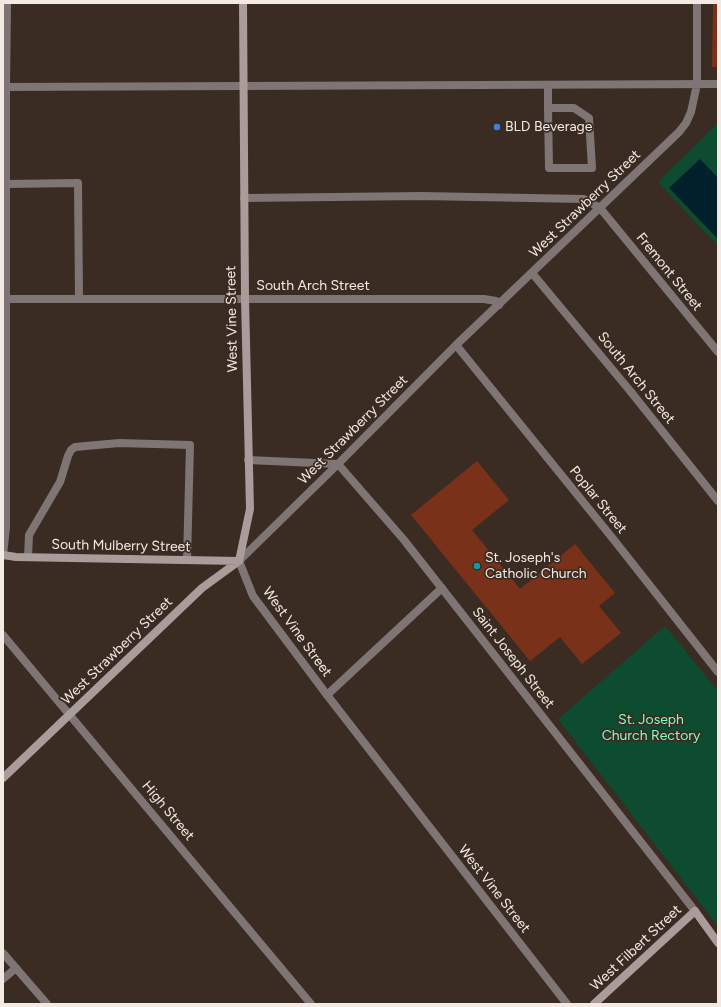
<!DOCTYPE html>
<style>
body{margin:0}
#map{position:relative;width:721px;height:1007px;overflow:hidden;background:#3a2c23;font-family:Figtree,sans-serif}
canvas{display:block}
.frame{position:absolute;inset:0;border:4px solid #f3eae4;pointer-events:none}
</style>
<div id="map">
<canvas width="721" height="1007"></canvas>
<div class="frame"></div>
</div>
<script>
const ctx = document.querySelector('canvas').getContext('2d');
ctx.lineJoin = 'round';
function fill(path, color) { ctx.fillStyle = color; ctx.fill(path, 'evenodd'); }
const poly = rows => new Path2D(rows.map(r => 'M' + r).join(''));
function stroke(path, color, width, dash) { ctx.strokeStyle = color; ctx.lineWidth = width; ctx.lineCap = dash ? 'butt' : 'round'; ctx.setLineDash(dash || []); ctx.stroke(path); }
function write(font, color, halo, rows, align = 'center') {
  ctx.font = font + ' Figtree,sans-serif'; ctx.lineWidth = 3.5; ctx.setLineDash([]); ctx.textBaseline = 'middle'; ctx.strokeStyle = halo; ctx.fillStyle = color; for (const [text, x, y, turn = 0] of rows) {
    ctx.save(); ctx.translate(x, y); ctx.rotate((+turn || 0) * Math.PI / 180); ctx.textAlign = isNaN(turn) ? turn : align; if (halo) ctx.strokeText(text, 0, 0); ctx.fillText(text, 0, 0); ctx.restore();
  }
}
const green = poly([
 [718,123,718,246,658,182],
 [665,626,718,691,718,926,558,719]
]);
const water = poly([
 [700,159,718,178,718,239,669,188]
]);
const building = poly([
 [713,3,718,3,718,67,712,67],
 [477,461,509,500,472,530,520,589,575,544,615,593,599,606,621,633,582,664,560,637,530,661,411,515]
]);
const lane = poly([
 [6,87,7,3],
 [548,108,574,108,589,118,592,168,549,168,548,108,548,85],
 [6,184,78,183,79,299],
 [244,198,421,196,584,199,600,208],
 [631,392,718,501],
 [28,557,29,535,60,482,68,456,71,450,75,447,119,443,190,445,187,560],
 [327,695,442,588],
 [3,979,16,968]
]);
const street = poly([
 [3,87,718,84],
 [600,208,718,352],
 [532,273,631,392],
 [6,299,484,299,496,301,499,305],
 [456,345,614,540,718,672],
 [248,460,338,464,404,540,695,911],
 [3,555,6,527,6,87],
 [3,635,311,1004],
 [3,953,47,1004],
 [567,1004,327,695,253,596,239,561,338,464,456,345,679,132,686,123,691,112,697,84,697,3]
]);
const secondary = poly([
 [3,555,16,557,239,561],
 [239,561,250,509,245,299,243,3],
 [3,778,202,588,239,561],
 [594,1004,695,911,718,943]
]);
const markers = [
 [497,127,4,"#3f7fe0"],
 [477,566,4,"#0f9aa8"]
];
const poiNames = [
 ["BLD Beverage",505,127],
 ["St. Joseph's",485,558],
 ["Catholic Church",485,574]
];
const streetNames = [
 ["West Strawberry Street",585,204,-44],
 ["Fremont Street",669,272,51],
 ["South Arch Street",313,286],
 ["West Vine Street",232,319,-91],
 ["South Arch Street",636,378,51],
 ["West Strawberry Street",353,430,-45],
 ["Poplar Street",598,500,51],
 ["South Mulberry Street",121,546,1],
 ["West Vine Street",297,632,54],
 ["West Strawberry Street",117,651,-44],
 ["Saint Joseph Street",513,658,52],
 ["High Street",168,811,50],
 ["West Vine Street",494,889,52],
 ["West Filbert Street",636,948,-43]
];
const parkNames = [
 ["St. Joseph",651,720],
 ["Church Rectory",651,736]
];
fill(green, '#0d4c31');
fill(water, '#00202b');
fill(building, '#7a3119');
stroke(lane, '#7e7574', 8);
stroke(street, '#7e7574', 8);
stroke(secondary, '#aa9c9a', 8);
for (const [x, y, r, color] of markers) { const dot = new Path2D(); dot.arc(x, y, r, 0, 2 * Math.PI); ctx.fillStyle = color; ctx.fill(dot); stroke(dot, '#3a2c23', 1.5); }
write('14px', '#f3eae4', '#3a2c23', poiNames, 'left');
write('14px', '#f3eae4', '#3a2c23', streetNames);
write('14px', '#84fcbf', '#3a2c23', parkNames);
</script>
